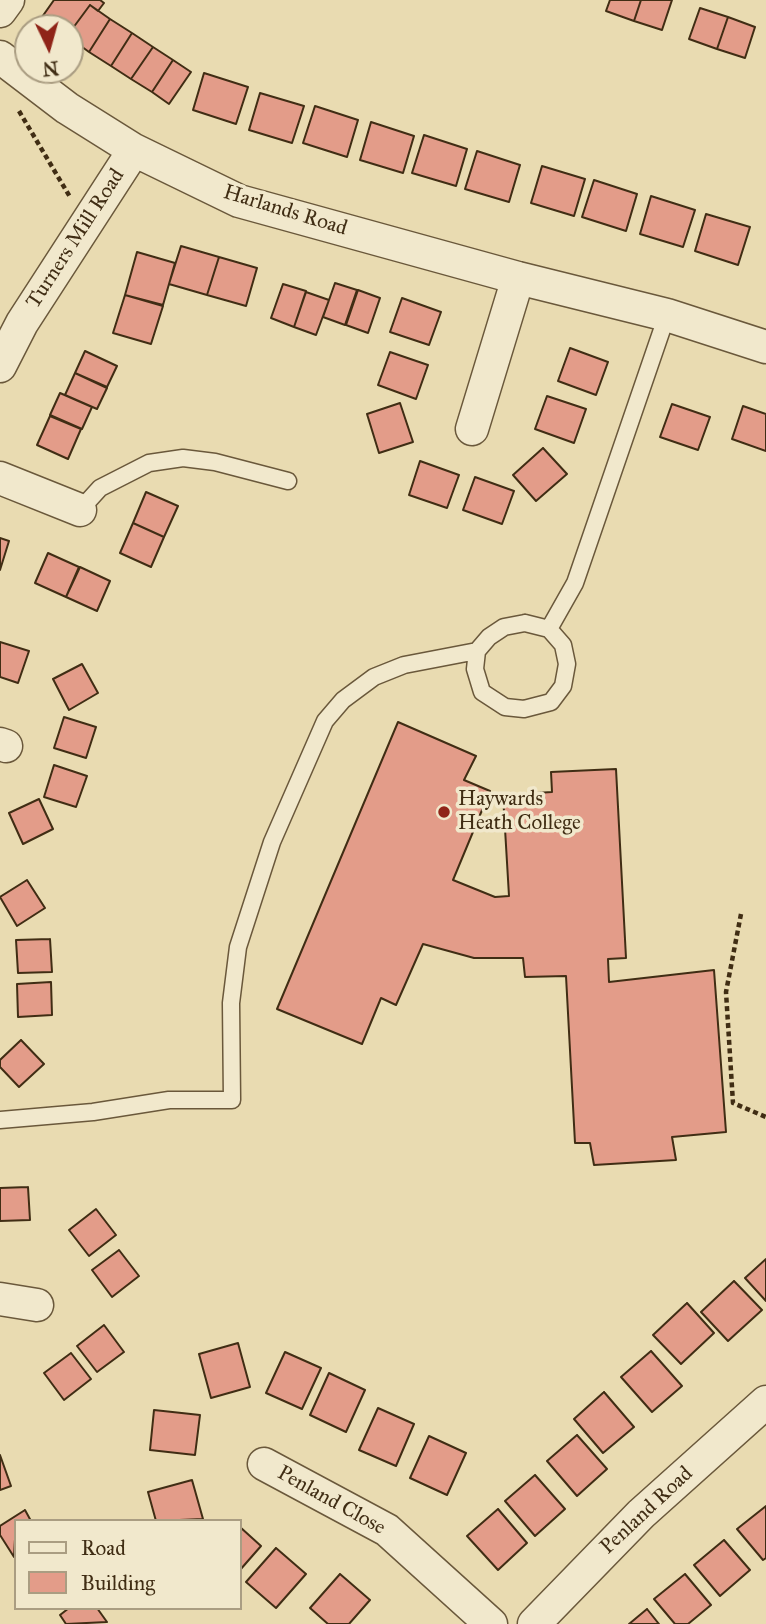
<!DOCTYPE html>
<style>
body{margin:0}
#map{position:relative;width:766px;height:1624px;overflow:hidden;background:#e9dbb1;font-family:"IM FELL Great Primer",serif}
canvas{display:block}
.legend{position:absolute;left:14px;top:1519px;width:228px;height:91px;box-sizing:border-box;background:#f1e8cc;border:2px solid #aa9d82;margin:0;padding:9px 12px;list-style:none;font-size:21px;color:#402d14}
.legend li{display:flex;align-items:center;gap:14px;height:35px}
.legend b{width:35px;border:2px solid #aa9d82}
.north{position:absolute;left:14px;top:14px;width:70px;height:70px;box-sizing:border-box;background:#f1e8cc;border:2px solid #aa9d82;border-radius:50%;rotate:175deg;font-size:19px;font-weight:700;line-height:28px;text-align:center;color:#402d14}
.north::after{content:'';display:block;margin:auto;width:24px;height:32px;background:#8f2418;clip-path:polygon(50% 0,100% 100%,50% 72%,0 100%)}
</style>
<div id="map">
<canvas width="766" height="1624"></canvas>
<ul class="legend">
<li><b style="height:9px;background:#f1e8cc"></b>Road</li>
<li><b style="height:19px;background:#e39c89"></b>Building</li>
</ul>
<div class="north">N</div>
</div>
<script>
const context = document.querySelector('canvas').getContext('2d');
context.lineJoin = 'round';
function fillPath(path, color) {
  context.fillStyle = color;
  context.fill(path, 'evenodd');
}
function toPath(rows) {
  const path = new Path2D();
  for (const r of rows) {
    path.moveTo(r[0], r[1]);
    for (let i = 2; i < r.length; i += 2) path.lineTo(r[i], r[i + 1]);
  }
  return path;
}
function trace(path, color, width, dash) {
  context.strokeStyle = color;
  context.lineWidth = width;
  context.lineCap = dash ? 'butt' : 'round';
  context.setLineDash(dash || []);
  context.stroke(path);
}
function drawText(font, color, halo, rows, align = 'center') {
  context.font = font + ' "IM FELL Great Primer",serif';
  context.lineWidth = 7;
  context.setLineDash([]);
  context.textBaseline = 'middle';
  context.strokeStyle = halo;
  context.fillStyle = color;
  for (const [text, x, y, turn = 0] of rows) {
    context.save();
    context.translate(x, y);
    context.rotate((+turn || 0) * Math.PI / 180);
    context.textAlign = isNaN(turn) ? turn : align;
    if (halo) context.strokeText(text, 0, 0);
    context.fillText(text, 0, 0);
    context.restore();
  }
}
const building = toPath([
 [54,0,100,0,104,3,98,11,90,5,70,32,70,28,56,28,42,17,54,0],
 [610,0,641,0,634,21,606,11,610,0],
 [641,0,672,0,662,30,634,21,641,0],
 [90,5,110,19,89,52,70,38,70,32,90,5],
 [700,8,728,17,717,49,689,39,700,8],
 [728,17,755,27,745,58,717,49,728,17],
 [110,19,132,33,111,66,89,52,110,19],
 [132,33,153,47,131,79,111,66,132,33],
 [153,47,173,60,152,92,131,79,153,47],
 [173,60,191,72,169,104,152,92,173,60],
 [204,73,248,87,236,124,193,110,204,73],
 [260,93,304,106,292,143,249,130,260,93],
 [315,106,358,120,347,157,303,143,315,106],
 [371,122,414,136,403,173,360,160,371,122],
 [424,135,467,149,456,186,412,173,424,135],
 [477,151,520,165,509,202,465,189,477,151],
 [542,166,585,179,574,216,531,203,542,166],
 [594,180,637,194,626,231,582,217,594,180],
 [651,196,695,210,683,247,640,234,651,196],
 [706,214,750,227,738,265,695,251,706,214],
 [181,246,219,257,207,295,169,284,181,246],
 [137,252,175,263,163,305,125,295,137,252],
 [219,257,257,268,246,306,207,295,219,257],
 [335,283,357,290,345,325,323,317,335,283],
 [283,284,306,291,294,327,271,318,283,284],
 [358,290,380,298,368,333,346,325,358,290],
 [306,292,329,300,316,335,294,327,306,292],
 [125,295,163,306,151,344,113,333,125,295],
 [402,298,441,312,429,345,390,332,402,298],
 [570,348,608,362,596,395,558,381,570,348],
 [85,351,117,366,107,387,75,373,85,351],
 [390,352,428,365,416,399,378,385,390,352],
 [75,373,107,388,97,409,65,395,75,373],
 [60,393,92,407,82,429,50,415,60,393],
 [547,396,586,409,574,443,535,429,547,396],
 [400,403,413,442,379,453,367,414,400,403],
 [672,404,710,417,698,450,660,437,672,404],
 [743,406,766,414,766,451,732,439,743,406],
 [50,416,81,429,68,459,37,445,50,416],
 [543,448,567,474,536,501,513,475,543,448],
 [420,461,459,475,447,508,409,495,420,461],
 [475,477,514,491,502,524,463,510,475,477],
 [146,492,178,506,164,537,133,523,146,492],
 [133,523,164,537,151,567,120,553,133,523],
 [0,538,9,541,0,570,0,538],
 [48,553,79,567,66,597,35,583,48,553],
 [80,567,110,581,97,611,66,597,80,567],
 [0,642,29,651,18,683,0,677,0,642],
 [82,664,98,693,69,710,53,679,82,664],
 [64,717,96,727,86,758,54,748,64,717],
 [398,722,476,756,464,780,490,791,453,880,495,897,509,896,503,795,552,792,551,772,616,769,626,958,608,959,609,982,714,970,726,1132,672,1137,676,1160,594,1165,590,1143,575,1143,566,976,525,977,523,958,474,958,423,944,396,1005,381,998,362,1044,277,1009,398,722],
 [54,765,87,776,76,807,44,797,54,765],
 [39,799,53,829,23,844,9,813,39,799],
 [27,880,45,908,17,926,0,897,27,880],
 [50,939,52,972,18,973,16,940,50,939],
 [51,982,52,1015,18,1017,17,984,51,982],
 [21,1040,44,1064,19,1087,0,1067,0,1060,21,1040],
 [28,1187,30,1220,0,1221,0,1188,28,1187],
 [96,1209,116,1235,89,1256,69,1230,96,1209],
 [119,1250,139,1276,112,1297,92,1270,119,1250],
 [766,1259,766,1301,745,1278,766,1259],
 [734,1281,762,1310,728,1341,701,1312,734,1281],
 [687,1303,714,1333,681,1364,653,1335,687,1303],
 [104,1325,124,1352,97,1372,77,1346,104,1325],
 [238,1343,250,1387,211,1398,199,1354,238,1343],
 [651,1351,682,1386,652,1412,621,1377,651,1351],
 [285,1352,321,1368,302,1409,266,1393,285,1352],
 [71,1353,91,1379,64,1400,44,1373,71,1353],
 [329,1373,365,1390,346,1432,310,1415,329,1373],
 [604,1392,634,1427,603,1453,574,1419,604,1392],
 [378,1408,414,1424,396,1466,359,1450,378,1408],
 [154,1410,200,1415,195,1455,150,1450,154,1410],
 [577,1435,607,1469,577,1496,547,1461,577,1435],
 [429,1436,466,1453,447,1495,410,1478,429,1436],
 [0,1455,11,1486,0,1490,0,1455],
 [535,1475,565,1509,535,1536,505,1501,535,1475],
 [192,1480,203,1519,156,1521,148,1492,192,1480],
 [766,1506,766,1558,763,1560,737,1529,766,1506],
 [498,1509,527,1543,498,1570,467,1536,498,1509],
 [25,1510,31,1521,16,1521,14,1557,0,1535,0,1526,25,1510],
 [240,1527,261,1546,240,1570,240,1527],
 [724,1540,750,1570,720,1596,694,1565,724,1540],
 [276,1548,306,1574,276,1608,246,1582,276,1548],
 [340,1574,370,1600,349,1624,328,1624,310,1608,340,1574],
 [685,1574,711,1605,688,1624,675,1624,654,1599,685,1574],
 [69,1608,97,1608,107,1622,66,1624,60,1615,69,1608],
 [647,1609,659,1624,629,1624,647,1609]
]);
fillPath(building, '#e39c89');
trace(building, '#402d14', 2);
const lane = toPath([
 [80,510,100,488,149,463,183,458,215,462,288,481],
 [525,623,549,629,563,645,567,664,563,686,551,702,524,709,505,707,482,692,475,669,477,651,489,637,504,627,525,623],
 [549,629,575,583,667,315],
 [0,1120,93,1112,169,1100,232,1100,231,1003,238,947,272,842,325,721,343,700,374,677,404,665,477,651]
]);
const street = toPath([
 [0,11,8,0],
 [0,57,67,108,134,150,239,201,518,278,667,315,766,347],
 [0,366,22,323,134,150],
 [472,429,518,278],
 [0,478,80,510],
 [0,744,6,746],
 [0,1299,37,1305],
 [264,1464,387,1530,491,1624],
 [534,1624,641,1514,766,1402]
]);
trace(lane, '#6a583b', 19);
trace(street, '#6a583b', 35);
trace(toPath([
 [19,111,70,197],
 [741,914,726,992,733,1103,766,1117]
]), '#402d14', 4.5, [5, 3.5]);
trace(lane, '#f1e8cc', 16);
trace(street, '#f1e8cc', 32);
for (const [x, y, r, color] of [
 [444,812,7,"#8f2418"]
]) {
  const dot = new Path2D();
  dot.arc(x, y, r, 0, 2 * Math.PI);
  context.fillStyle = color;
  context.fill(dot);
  trace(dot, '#f1e8cc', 2.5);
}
drawText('21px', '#402d14', '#f1e8cc', [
 ["Harlands Road",285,211,17],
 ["Turners Mill Road",76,239,-57],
 ["Penland Close",331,1501,29],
 ["Penland Road",647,1511,-43]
]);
drawText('21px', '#402d14', '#f1e8cc', [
 ["Haywards",458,800],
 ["Heath College",458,824]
], 'left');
</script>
